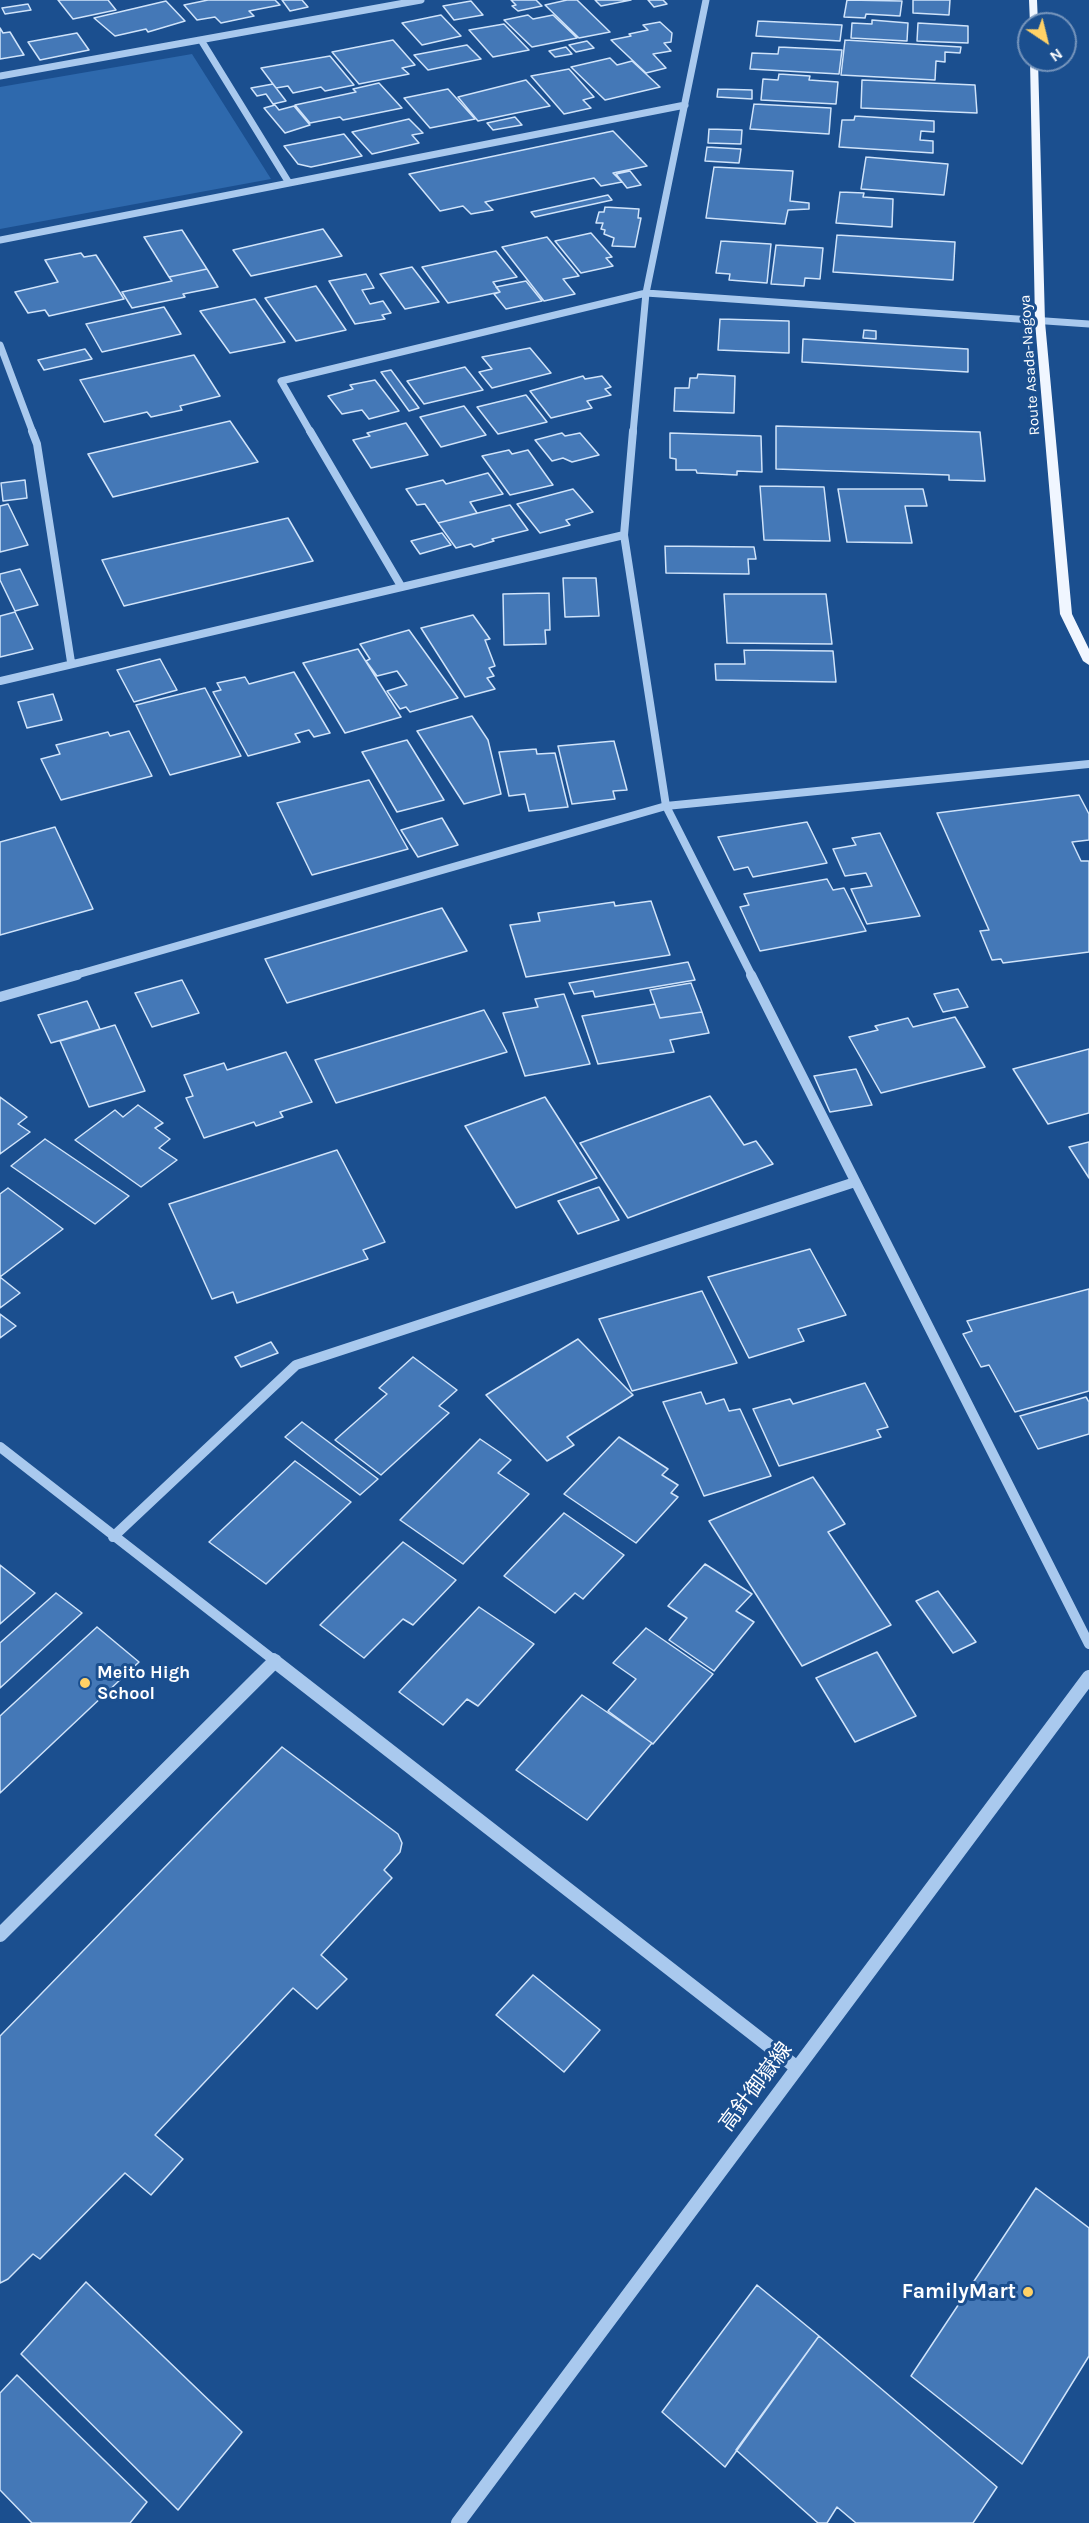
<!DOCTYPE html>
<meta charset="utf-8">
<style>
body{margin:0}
#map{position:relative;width:1089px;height:2523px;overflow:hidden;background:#1b4f8f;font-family:Karla,sans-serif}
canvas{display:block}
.north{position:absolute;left:1017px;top:12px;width:60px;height:60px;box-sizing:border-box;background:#1b4f8f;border:2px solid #7695bc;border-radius:50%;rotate:145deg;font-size:16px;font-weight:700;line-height:24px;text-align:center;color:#fff}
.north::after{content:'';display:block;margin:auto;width:21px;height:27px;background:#ffd166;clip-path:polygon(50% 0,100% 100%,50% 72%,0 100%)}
</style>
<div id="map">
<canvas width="1089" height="2523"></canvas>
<div class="north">N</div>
</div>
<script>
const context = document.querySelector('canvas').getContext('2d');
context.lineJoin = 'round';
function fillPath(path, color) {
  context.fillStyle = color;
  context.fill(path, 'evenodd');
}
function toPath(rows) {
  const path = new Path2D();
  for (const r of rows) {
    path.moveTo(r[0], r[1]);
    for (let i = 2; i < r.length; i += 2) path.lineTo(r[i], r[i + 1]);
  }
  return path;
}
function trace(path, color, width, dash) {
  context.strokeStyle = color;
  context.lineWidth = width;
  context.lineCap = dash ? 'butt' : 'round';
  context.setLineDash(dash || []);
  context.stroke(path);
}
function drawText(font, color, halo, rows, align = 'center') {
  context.font = font + ' Karla,"Noto Sans JP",sans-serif';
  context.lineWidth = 6;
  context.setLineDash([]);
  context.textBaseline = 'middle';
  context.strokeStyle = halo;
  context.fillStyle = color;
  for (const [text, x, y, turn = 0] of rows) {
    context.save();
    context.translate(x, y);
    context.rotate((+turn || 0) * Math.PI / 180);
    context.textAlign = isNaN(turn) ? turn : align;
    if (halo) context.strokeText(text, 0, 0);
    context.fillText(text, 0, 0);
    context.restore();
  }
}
fillPath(toPath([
 [192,54,271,179,0,229,0,87]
]), '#2e69ad');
const building = toPath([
 [58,0,108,0,116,10,73,19,58,0],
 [208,0,275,0,280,5,249,11,254,16,221,23,215,17,197,20,184,5,208,0],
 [282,0,302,0,308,7,290,11,282,0],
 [511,0,536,0,542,6,518,11,512,6,516,5,511,0],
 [567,0,577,0,610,32,579,38,545,5,567,0],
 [595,0,631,0,601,6,595,0],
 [648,0,663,0,667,4,654,7,648,0],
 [847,0,902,1,900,16,866,14,865,18,844,17,847,0],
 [913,0,950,0,949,15,913,13,913,0],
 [166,1,185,21,148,32,146,29,115,36,94,18,166,1],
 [471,1,483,15,454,20,443,6,471,1],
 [28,4,31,10,5,14,2,8,28,4],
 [441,15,461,36,422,45,402,23,441,15],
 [528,15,533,19,553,15,577,38,532,47,504,20,528,15],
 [872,20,908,23,907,41,851,38,852,23,872,24,872,20],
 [758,21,842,25,840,41,756,36,758,21],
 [660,22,672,33,671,42,664,43,671,51,653,54,666,68,646,73,611,40,631,36,629,34,648,30,643,25,660,22],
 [918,23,968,26,968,43,917,41,918,23],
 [504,24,529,50,493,57,469,30,504,24],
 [0,28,3,33,10,32,24,55,0,59,0,28],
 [77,33,89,50,40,60,28,42,77,33],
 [393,40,415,65,402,68,409,74,359,84,332,52,393,40],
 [845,40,961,47,960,53,945,52,945,62,936,61,935,80,841,75,845,40],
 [587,41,594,48,576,52,569,45,587,41],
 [467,45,481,59,428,70,414,55,467,45],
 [566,47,572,54,555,57,549,51,566,47],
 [779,47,842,50,839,74,750,69,752,53,778,54,779,47],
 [330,56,354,85,325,91,321,87,293,93,288,86,276,88,261,68,330,56],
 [610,58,617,65,632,61,660,87,605,100,571,67,610,58],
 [569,69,594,97,583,100,591,108,564,114,531,76,569,69],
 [779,74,810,76,809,80,838,82,836,104,761,100,763,79,778,80,779,74],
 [526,80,550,106,478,121,458,97,526,80],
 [862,80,975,85,977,113,861,108,862,80],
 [379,83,402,108,343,120,340,117,310,123,295,105,356,92,353,89,379,83],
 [273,84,286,101,273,104,266,94,257,96,251,88,273,84],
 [448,89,475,119,430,128,404,98,448,89],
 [718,89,752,90,752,99,717,97,718,89],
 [754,104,831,108,829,134,750,129,754,104],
 [275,105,279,110,294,106,310,125,285,133,264,108,275,105],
 [855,116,934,121,934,132,921,131,920,140,933,141,933,153,839,147,842,120,854,120,855,116],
 [515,117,522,125,493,130,487,123,515,117],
 [409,119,423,133,412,135,419,143,372,154,352,132,409,119],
 [709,129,742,130,741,144,708,143,709,129],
 [613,131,647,166,613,173,622,182,601,186,594,178,485,202,493,210,471,214,463,206,440,211,409,174,613,131],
 [344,134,362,156,311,167,298,164,284,146,344,134],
 [707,147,741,149,739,163,705,161,707,147],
 [866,157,948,164,944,195,861,189,866,157],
 [714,167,793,171,790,201,809,203,809,209,788,210,785,224,706,218,714,167],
 [630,171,641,185,627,188,616,174,630,171],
 [840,192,864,193,863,197,893,199,892,227,836,223,840,192],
 [608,195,612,200,535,217,531,212,608,195],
 [605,207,639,209,638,218,641,218,635,247,612,246,614,238,604,234,605,230,601,229,603,223,596,223,599,212,604,212,605,207],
 [323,229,342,256,251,276,233,250,323,229],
 [182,230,207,269,169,277,144,237,182,230],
 [591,233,612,257,606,258,613,266,581,273,555,241,591,233],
 [837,235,955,242,953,280,833,272,837,235],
 [547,237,579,276,563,279,575,294,544,301,502,247,547,237],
 [721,241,771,244,767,283,729,280,730,274,716,273,721,241],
 [776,245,823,248,820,279,805,278,804,286,771,284,776,245],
 [496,251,517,277,493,282,500,292,448,303,422,267,496,251],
 [81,253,84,257,96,255,124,299,49,316,45,310,28,313,15,292,58,282,45,260,81,253],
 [412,267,439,302,405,309,380,274,412,267],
 [207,269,218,287,183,294,185,297,132,308,122,292,172,281,169,277,207,269],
 [366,274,374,288,362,290,370,304,383,301,391,313,382,315,385,319,355,324,329,281,366,274],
 [526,281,542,301,506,309,494,294,500,292,496,287,526,281],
 [316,286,346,330,296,341,265,298,316,286],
 [255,299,285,342,230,353,200,311,255,299],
 [164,307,181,334,102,352,86,324,164,307],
 [720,319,789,321,789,353,718,350,720,319],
 [864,330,876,331,876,339,863,338,864,330],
 [803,339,968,349,968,372,802,362,803,339],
 [530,348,551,373,492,388,479,372,492,369,482,357,530,348],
 [85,349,92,359,44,370,38,360,85,349],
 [194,355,220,396,180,406,182,410,151,417,147,412,104,422,80,380,194,355],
 [465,367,483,390,424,404,407,381,465,367],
 [391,370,419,408,409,411,381,372,391,370],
 [698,374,735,376,734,413,674,411,675,388,689,388,690,378,697,378,698,374],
 [583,376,585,379,602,376,611,387,605,389,611,395,587,401,592,408,551,418,530,391,583,376],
 [375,380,399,411,369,419,362,410,342,414,328,396,353,389,350,385,375,380],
 [526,395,547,422,498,434,477,407,526,395],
 [464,406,486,435,441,447,420,417,464,406],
 [230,421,258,462,113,497,88,454,230,421],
 [406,423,428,455,371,468,353,440,370,436,367,433,406,423],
 [776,426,980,432,985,481,949,480,949,475,776,469,776,426],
 [562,433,565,436,580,433,599,455,572,462,563,458,552,461,535,440,562,433],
 [670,433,761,436,762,472,737,471,737,475,697,473,696,470,676,470,676,459,670,458,670,433],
 [509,450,512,454,528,450,553,485,510,495,482,456,509,450],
 [488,473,503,494,470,502,477,513,438,523,425,504,417,505,406,489,443,480,446,484,488,473],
 [25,480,27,498,3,501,1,483,25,480],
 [760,486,824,487,830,541,764,540,760,486],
 [573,489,593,512,566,520,570,525,540,533,517,504,573,489],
 [838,489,923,489,927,506,905,506,912,543,847,542,838,489],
 [8,504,28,545,0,552,0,506,8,504],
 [510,505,528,530,492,539,494,541,474,547,471,544,456,548,438,523,510,505],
 [288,518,313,561,124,606,102,560,288,518],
 [442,533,451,545,420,554,411,541,442,533],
 [665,546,754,547,756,559,748,559,749,574,666,573,665,546],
 [20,569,38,605,15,611,0,580,0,574,20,569],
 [563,578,596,578,599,616,565,617,563,578],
 [549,593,550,630,545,630,546,644,504,645,503,594,549,593],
 [724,594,826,594,832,644,727,643,724,594],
 [15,612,33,649,0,657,0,616,15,612],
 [473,615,490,639,485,640,495,666,489,668,494,676,487,678,495,689,465,697,421,628,473,615],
 [409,630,458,698,410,712,406,707,400,709,387,691,407,685,397,671,377,676,366,661,370,659,360,644,409,630],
 [358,649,401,717,345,733,303,663,358,649],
 [744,650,833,651,836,682,716,680,715,664,745,664,744,650],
 [160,659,177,690,134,702,117,670,160,659],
 [294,672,330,733,314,737,309,730,295,734,300,742,248,756,213,692,221,690,217,683,245,677,249,684,294,672],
 [205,688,241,756,170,775,136,705,205,688],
 [53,694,62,720,27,728,18,702,53,694],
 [472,716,488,740,501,794,464,804,417,731,472,716],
 [129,731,152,776,61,800,41,759,60,754,56,745,108,732,110,736,129,731],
 [407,740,444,800,397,812,362,752,407,740],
 [614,741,627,790,613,791,615,799,572,804,558,746,614,741],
 [536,749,537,754,555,753,568,807,529,811,525,794,509,796,499,752,536,749],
 [369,780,408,849,312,875,277,803,369,780],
 [1079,795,1089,814,1089,840,1072,842,1081,861,1089,861,1089,952,1003,963,1001,959,992,960,980,931,989,930,937,813,1079,795],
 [442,818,458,845,418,857,401,830,442,818],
 [807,822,827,863,753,877,748,867,734,870,718,837,807,822],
 [55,827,93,909,0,935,0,842,55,827],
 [880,833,920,916,867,924,851,889,872,886,866,873,845,876,833,849,856,845,852,838,880,833],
 [827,879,833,890,844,888,866,931,760,951,740,907,749,905,744,894,827,879],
 [651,901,670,955,526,977,510,925,540,921,538,913,614,902,615,906,651,901],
 [442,908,467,951,287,1003,265,959,442,908],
 [688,962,695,980,595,997,593,991,574,994,569,983,688,962],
 [182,980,199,1013,152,1027,135,993,182,980],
 [691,983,702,1012,660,1018,650,990,691,983],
 [958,989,968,1007,943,1012,934,994,958,989],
 [564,994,590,1064,525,1076,503,1013,538,1007,535,999,564,994],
 [87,1001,100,1029,51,1043,38,1015,87,1001],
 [655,1004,660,1018,702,1012,709,1033,670,1040,674,1052,598,1064,582,1016,655,1004],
 [484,1010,507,1052,336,1103,315,1060,484,1010],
 [955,1017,985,1067,881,1093,849,1037,878,1030,875,1026,908,1018,913,1027,955,1017],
 [115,1025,145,1091,89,1107,60,1041,115,1025],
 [1089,1049,1089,1113,1048,1124,1013,1069,1089,1049],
 [286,1052,312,1102,280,1112,283,1117,256,1126,254,1122,204,1138,186,1098,193,1096,184,1075,224,1063,227,1070,286,1052],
 [856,1069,872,1105,830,1112,814,1076,856,1069],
 [710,1096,744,1145,756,1141,773,1164,628,1218,580,1143,710,1096],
 [0,1097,27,1117,18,1124,30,1132,0,1154,0,1097],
 [545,1097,597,1178,516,1208,465,1126,545,1097],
 [138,1105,163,1123,155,1128,170,1139,159,1148,177,1160,141,1187,75,1140,115,1110,123,1117,138,1105],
 [45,1139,129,1196,95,1224,11,1166,45,1139],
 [1089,1142,1089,1178,1069,1147,1089,1142],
 [337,1150,385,1242,363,1250,368,1259,237,1303,233,1292,212,1299,169,1204,337,1150],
 [599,1187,619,1220,578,1234,558,1201,599,1187],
 [8,1188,63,1229,0,1277,20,1293,0,1308,0,1194,8,1188],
 [810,1249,846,1315,798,1329,804,1341,749,1358,708,1277,810,1249],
 [1089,1289,1089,1391,1015,1412,989,1365,981,1367,963,1334,972,1331,967,1321,1089,1289],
 [702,1291,737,1363,632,1391,599,1319,702,1291],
 [0,1314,16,1326,0,1338,0,1314],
 [578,1339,633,1395,567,1437,574,1445,547,1461,486,1395,578,1339],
 [271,1342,278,1353,241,1367,235,1357,271,1342],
 [413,1357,457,1390,439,1406,449,1413,381,1475,335,1440,387,1394,379,1388,413,1357],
 [865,1383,888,1427,877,1430,881,1437,779,1466,753,1409,790,1399,793,1404,865,1383],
 [701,1392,706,1404,724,1399,729,1411,740,1409,771,1476,704,1496,663,1402,701,1392],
 [1086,1397,1089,1402,1089,1434,1038,1449,1020,1416,1086,1397],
 [302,1422,378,1479,360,1495,285,1437,302,1422],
 [619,1437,668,1469,662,1475,678,1485,671,1493,678,1497,636,1543,564,1494,619,1437],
 [480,1439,511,1460,498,1473,529,1494,463,1564,400,1520,480,1439],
 [295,1461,351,1502,266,1584,209,1542,295,1461],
 [813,1477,845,1524,828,1532,891,1625,802,1666,709,1521,813,1477],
 [564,1513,624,1555,583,1599,575,1593,555,1613,504,1576,564,1513],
 [403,1542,456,1580,413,1625,403,1619,364,1658,320,1625,403,1542],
 [705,1564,752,1594,736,1611,754,1622,714,1671,669,1640,687,1618,668,1606,705,1564],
 [0,1565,35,1593,0,1624,0,1565],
 [938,1591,976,1642,953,1653,916,1601,938,1591],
 [56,1593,82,1613,0,1688,0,1643,56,1593],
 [479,1607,534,1644,478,1706,467,1699,443,1725,399,1692,479,1607],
 [97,1627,139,1662,0,1793,0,1716,97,1627],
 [646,1628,713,1674,653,1744,608,1711,636,1679,613,1663,646,1628],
 [877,1652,916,1716,855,1742,816,1678,877,1652],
 [582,1695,652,1743,587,1820,516,1770,582,1695],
 [282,1747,398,1834,402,1843,400,1852,384,1870,392,1878,321,1955,347,1979,317,2009,293,1988,155,2135,183,2159,151,2195,125,2173,40,2259,33,2254,8,2279,0,2283,0,2036,282,1747],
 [533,1975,600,2030,564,2072,496,2015,533,1975],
 [1036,2188,1089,2228,1089,2356,1022,2464,911,2376,1036,2188],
 [86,2282,242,2432,178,2510,21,2354,86,2282],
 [757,2285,819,2336,725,2467,662,2412,757,2285],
 [819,2336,997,2487,973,2523,856,2523,837,2507,827,2523,818,2523,736,2450,819,2336],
 [17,2375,147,2502,130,2523,32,2523,0,2490,0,2393,17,2375]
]);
fillPath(building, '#4478b7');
trace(building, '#cfe3fa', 1.5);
trace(toPath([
 [201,40,289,183],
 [0,76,421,0],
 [0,240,685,105],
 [0,345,33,433],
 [311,433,281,381,646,293,1089,324],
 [633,433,646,293,706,0]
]), '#a9c9ee', 7);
trace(toPath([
 [32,431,37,444,71,662],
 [310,431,401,586],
 [633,431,624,535,666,806,752,976],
 [0,681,624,535],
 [72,976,666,806,1089,764]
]), '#a9c9ee', 8);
trace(toPath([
 [751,975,1089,1644],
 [0,997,77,975],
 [0,1447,275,1661],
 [113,1537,296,1365,855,1182]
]), '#a9c9ee', 10);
trace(toPath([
 [273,1660,796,2067],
 [0,1935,275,1661],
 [458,2523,1089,1677]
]), '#a9c9ee', 14);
fillPath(toPath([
 [1029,0,1037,0,1038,24,1030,24,1029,0],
 [1030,60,1038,60,1045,322,1072,614,1089,649,1089,665,1083,661,1060,614,1035,322,1030,60]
]), '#f0f6ff');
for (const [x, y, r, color] of [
 [85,1683,6,"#ffd166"],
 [1028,2292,6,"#ffd166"]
]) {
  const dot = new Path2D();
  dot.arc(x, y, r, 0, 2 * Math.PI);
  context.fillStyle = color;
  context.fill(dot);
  trace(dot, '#1b4f8f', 2);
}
drawText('15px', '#fff', '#1b4f8f', [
 ["Route Asada-Nagoya",1030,365,-94]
]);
drawText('bold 18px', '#fff', '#1b4f8f', [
 ["Meito High",97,1673],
 ["School",97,1694]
], 'left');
drawText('21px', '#fff', '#1b4f8f', [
 ["高針御嶽線",756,2087,-53]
]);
drawText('bold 21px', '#fff', '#1b4f8f', [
 ["FamilyMart",1016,2292]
], 'right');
</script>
